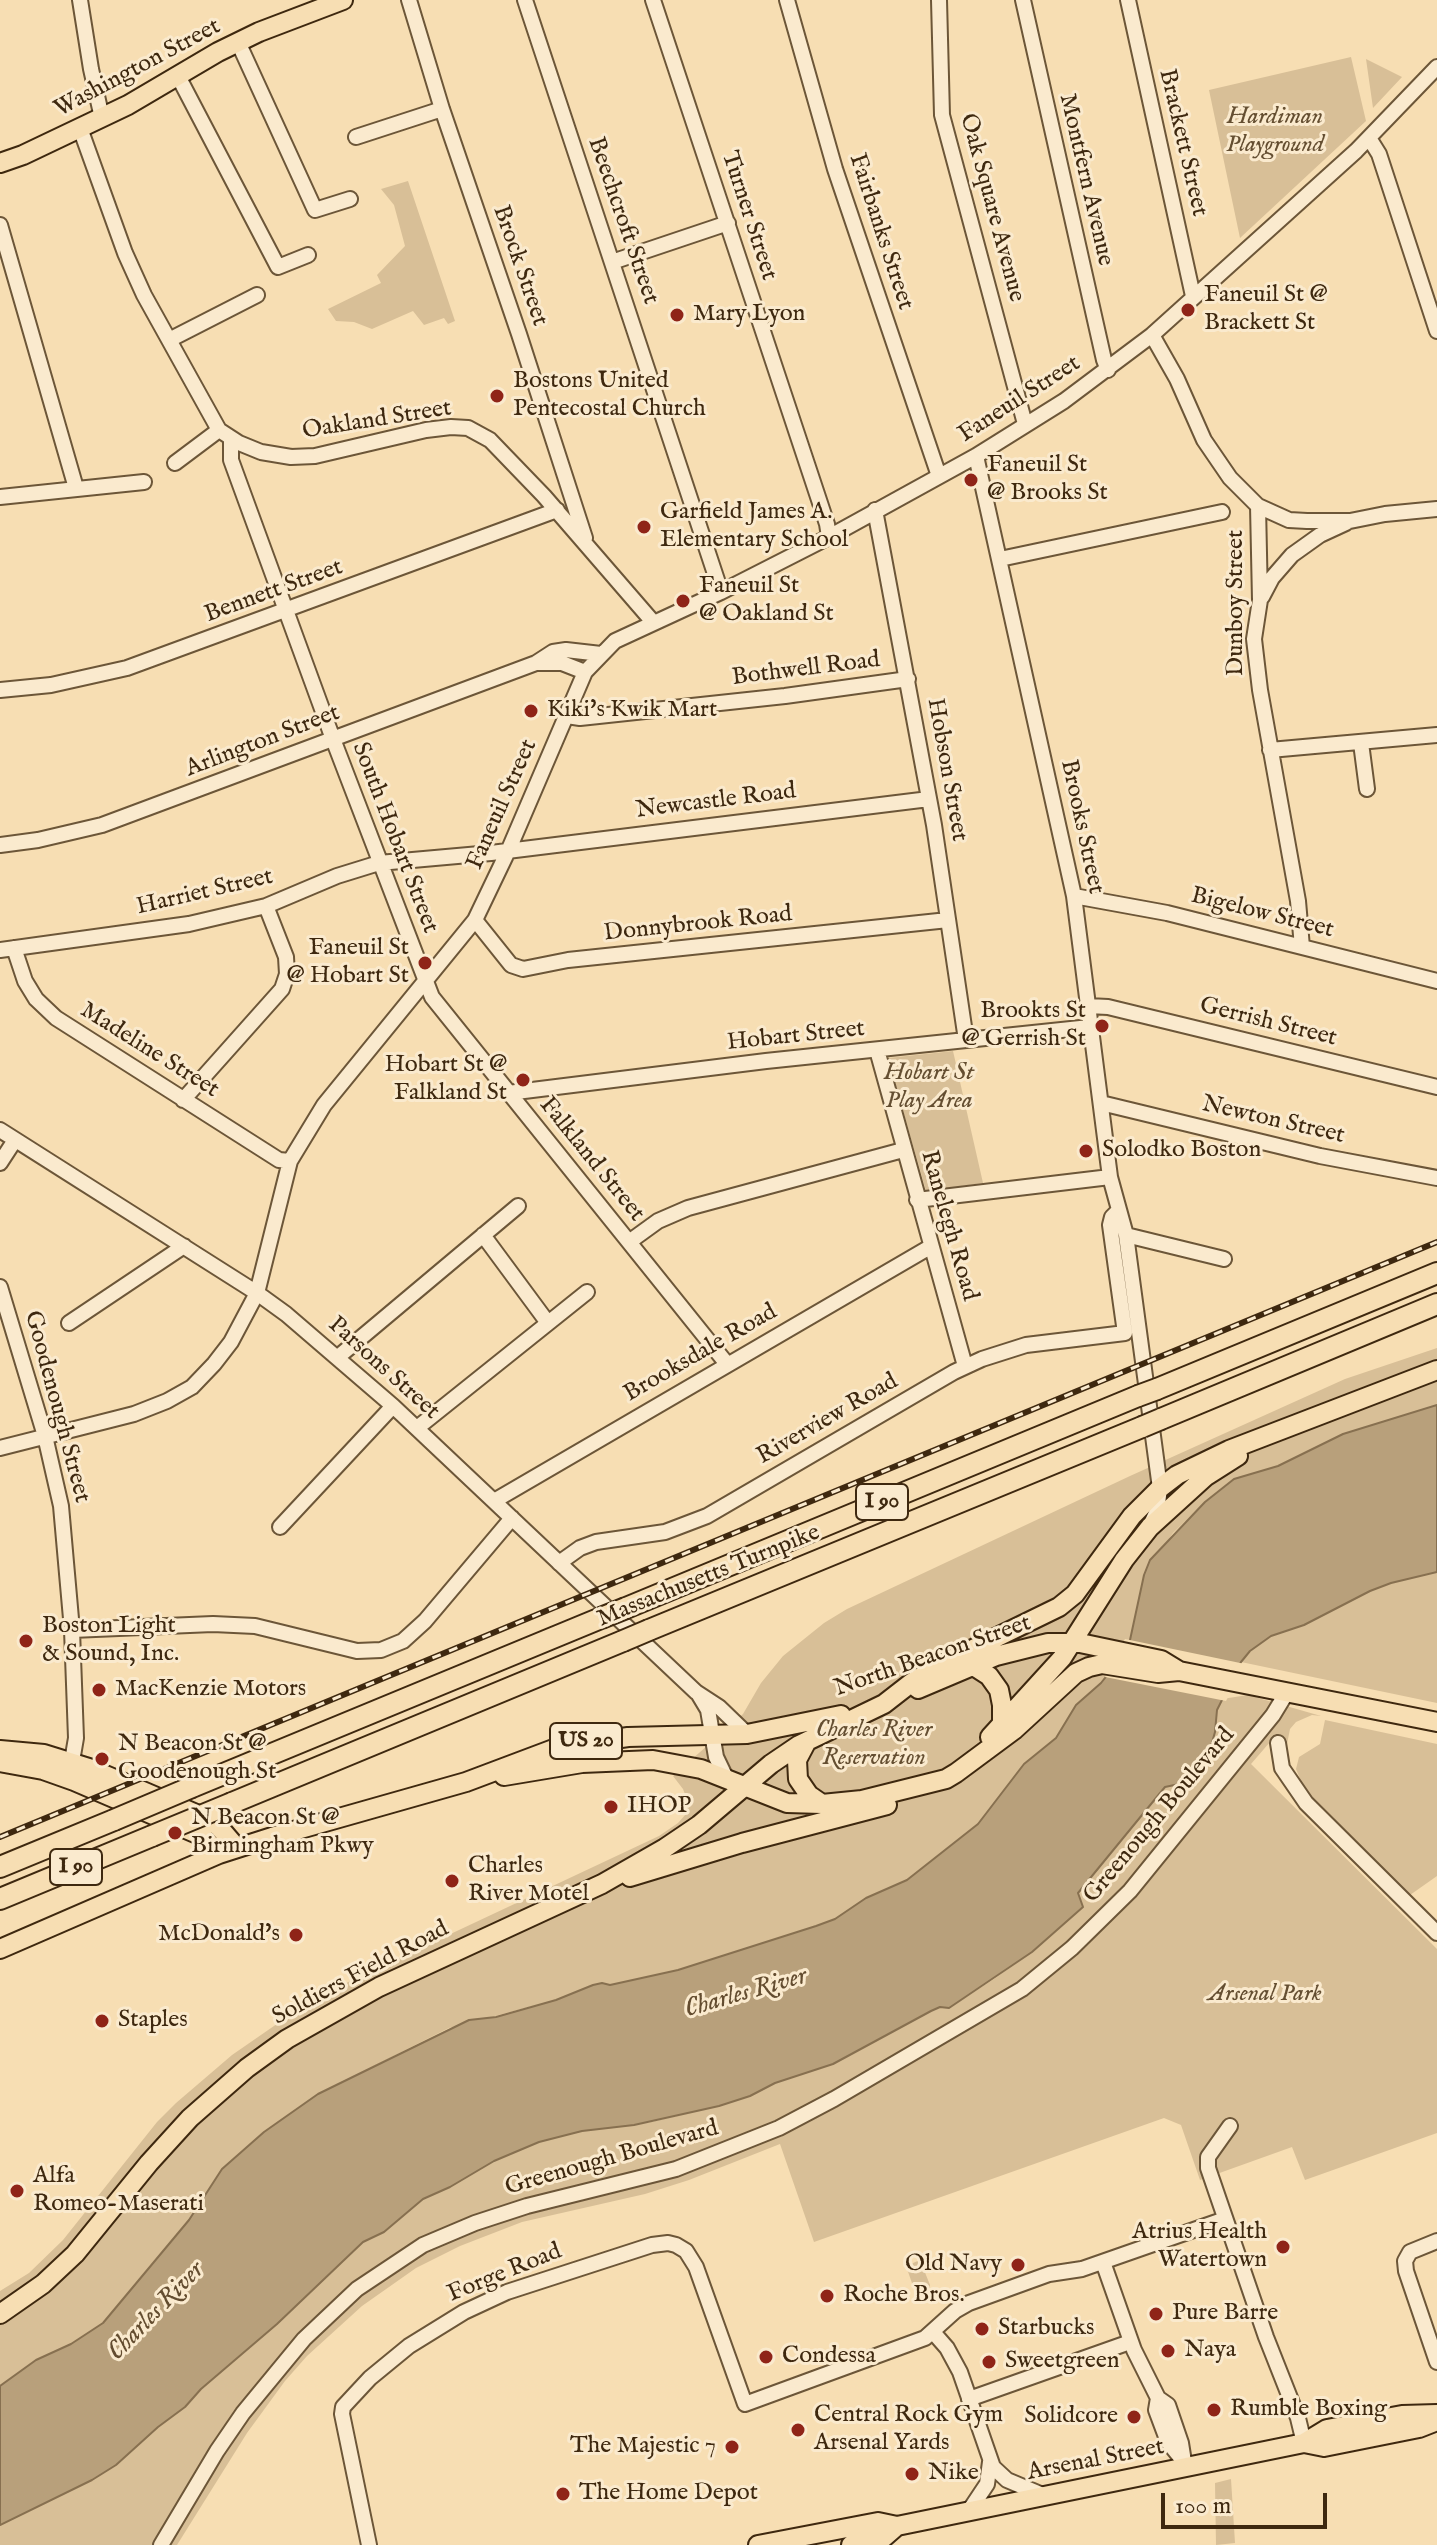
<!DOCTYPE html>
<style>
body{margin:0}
#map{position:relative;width:1437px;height:2545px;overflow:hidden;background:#f7deb3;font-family:"IM FELL English",serif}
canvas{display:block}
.scale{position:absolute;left:1161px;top:2493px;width:166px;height:36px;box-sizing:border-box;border:4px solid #3e280f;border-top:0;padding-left:10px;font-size:24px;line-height:28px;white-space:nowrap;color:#3e280f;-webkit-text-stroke:6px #faeace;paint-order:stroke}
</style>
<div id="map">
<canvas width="1437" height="2545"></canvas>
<div class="scale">100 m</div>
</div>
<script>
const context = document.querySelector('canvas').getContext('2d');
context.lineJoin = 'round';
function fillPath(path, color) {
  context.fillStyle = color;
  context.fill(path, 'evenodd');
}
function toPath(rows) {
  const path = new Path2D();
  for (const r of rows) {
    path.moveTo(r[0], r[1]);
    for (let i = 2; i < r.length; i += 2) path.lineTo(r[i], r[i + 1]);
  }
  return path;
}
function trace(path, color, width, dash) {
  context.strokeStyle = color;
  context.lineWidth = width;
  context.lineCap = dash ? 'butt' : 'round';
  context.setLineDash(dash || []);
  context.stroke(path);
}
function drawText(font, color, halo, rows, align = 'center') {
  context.font = font + ' "IM FELL English",serif';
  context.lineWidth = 6;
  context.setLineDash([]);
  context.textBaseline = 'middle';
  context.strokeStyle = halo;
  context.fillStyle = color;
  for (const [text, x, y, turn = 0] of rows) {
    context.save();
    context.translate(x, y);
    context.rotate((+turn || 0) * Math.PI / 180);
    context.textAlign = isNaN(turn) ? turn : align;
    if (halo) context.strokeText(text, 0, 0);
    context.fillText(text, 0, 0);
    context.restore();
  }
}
fillPath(toPath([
 [1351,57,1366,121,1240,238,1209,90],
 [1366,59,1402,77,1373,108],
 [408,181,455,321,448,324,444,318,424,325,413,311,372,329,354,322,336,321,328,309,381,283,377,275,405,246,394,205,381,189],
 [953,1051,983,1183,926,1191,888,1058],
 [1437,1348,1437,1405,1343,1434,1278,1466,1234,1479,1205,1502,1173,1533,1144,1575,1130,1640,1120,1659,1101,1683,1076,1705,1056,1738,1024,1764,978,1824,927,1866,907,1880,866,1898,835,1919,816,1926,678,1970,610,1985,602,1983,593,1985,556,2000,449,2028,318,2094,250,2146,199,2203,189,2220,103,2323,71,2344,36,2360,0,2386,0,2291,29,2273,63,2240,157,2122,176,2103,232,2055,300,2008,342,1985,659,1836,678,1823,686,1814,688,1802,683,1789,673,1776,743,1714,761,1683,783,1656,824,1623,847,1609,1130,1476,1345,1379],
 [1437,1572,1437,1703,1241,1662,1259,1643,1271,1636,1304,1625,1370,1591,1391,1583],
 [1248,1695,1321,1716,1312,1715,1296,1722,1290,1729,1287,1744,1270,1742,1251,1764,1437,1949,1437,2133,1305,2180,1292,2147,1200,2180,1181,2125,1164,2118,814,2242,780,2144,689,2180,645,2194,522,2222,460,2246,416,2268,362,2306,307,2356,285,2381,247,2433,177,2545,0,2545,0,2525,92,2480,116,2465,158,2427,185,2407,201,2389,277,2324,363,2242,394,2224,413,2205,423,2199,450,2187,494,2161,539,2142,582,2131,651,2122,719,2106,750,2096,775,2083,833,2064,931,2011,940,2007,949,2008,994,1979,1032,1952,1083,1907,1078,1893,1165,1787,1187,1778,1192,1770,1215,1732,1217,1710,1222,1699],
 [1325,1720,1437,1744,1437,1876,1410,1895,1315,1803,1301,1781,1296,1769,1299,1757,1320,1744],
 [920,2260,930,2285,929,2298,919,2303,906,2266],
 [1231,2479,1235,2543,1216,2545,1215,2483]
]), '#d8bf97');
const water = toPath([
 [1437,1405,1437,1572,1391,1583,1370,1591,1304,1625,1271,1636,1250,1651,1241,1662,1217,1710,1215,1732,1210,1750,1179,1784,1165,1787,1078,1893,1083,1907,1032,1952,949,2008,940,2007,931,2011,833,2064,775,2083,750,2096,719,2106,634,2125,582,2131,539,2142,494,2161,450,2187,423,2199,384,2232,363,2242,277,2324,201,2389,185,2407,158,2427,116,2465,92,2480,0,2525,0,2386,36,2360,71,2344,103,2323,189,2220,222,2169,264,2132,318,2094,469,2020,496,2017,556,2000,593,1985,602,1983,610,1985,678,1970,816,1926,835,1919,866,1898,907,1880,978,1824,1024,1764,1056,1738,1076,1705,1101,1683,1120,1659,1130,1640,1144,1575,1150,1560,1205,1502,1234,1479,1278,1466,1343,1434,1437,1405]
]);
fillPath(water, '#b8a07b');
trace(water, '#877050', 2);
fillPath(toPath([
 [1125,1639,1245,1664,1226,1701,1105,1677,1107,1669]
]), '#f7deb3');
const minor = toPath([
 [80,0,91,69,102,118],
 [409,0,442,109,519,334,585,538],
 [525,0,721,592],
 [653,0,827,524,829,537],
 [787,0,835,169,939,476],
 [939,0,942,115,1025,424],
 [1023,0,1104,360,1108,370],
 [1128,0,1193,296],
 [238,42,315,210,350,199],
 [178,76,278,267,308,255],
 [80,128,125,253,144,295,219,430,239,443,261,452,291,457,315,456,426,430,451,427,468,428,490,440,544,496,653,622],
 [356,137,442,109],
 [1369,138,1379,154,1437,331],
 [0,225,76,488],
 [612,262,728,223],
 [1152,335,1177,379,1204,440,1230,478,1258,506,1260,600,1254,639,1260,690,1298,901,1302,947],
 [169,340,257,295],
 [231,438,231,460,333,739,432,997,727,1364],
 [976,456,1074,896,1110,1177,1126,1235,1160,1488,1157,1511,1150,1526],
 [175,463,219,430],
 [0,497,144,482],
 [1258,506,1289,520,1307,521,1350,521,1385,514,1437,509],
 [875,510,934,825,966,1040],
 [1000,559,1222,512],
 [1262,597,1272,578,1292,555,1320,535,1346,523],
 [536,663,562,663,585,672],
 [0,690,51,685,127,668,557,510],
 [567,716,580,718,785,696,908,679],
 [1361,743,1367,789],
 [1270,750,1437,735],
 [0,845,38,840,102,825,536,663,553,652,566,650,601,654],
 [1074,896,1167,913,1437,981],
 [475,920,511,965,523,969,568,960,948,920],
 [14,948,25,981,36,999,56,1018,279,1160,290,1161],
 [0,950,189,924,266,906,337,876,379,863,491,853,929,799],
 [1088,1006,1108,1007,1437,1087],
 [877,1050,965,1366],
 [508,1093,766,1061,1090,1027],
 [183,1100,282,989,287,974,286,957,266,906],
 [1101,1103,1320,1156,1437,1178],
 [0,1130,257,1293,286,1314,393,1406,696,1692,719,1707,747,1734],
 [0,1163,15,1140],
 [917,1200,1110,1177],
 [483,1235,548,1323],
 [1126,1235,1224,1259],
 [629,1242,658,1221,688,1208,903,1150],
 [0,1287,45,1436,61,1506,72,1630,76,1738,70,1773],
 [69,1323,184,1246],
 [338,1357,518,1206],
 [417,1428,587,1292],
 [0,1448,134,1414,167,1401,192,1387,214,1364,231,1342,257,1293,290,1161,324,1105,475,920,509,849,585,672,615,641,721,592,829,537,976,456,1064,401,1152,335,1356,151,1437,67],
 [494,1501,930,1247],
 [280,1527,393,1406],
 [559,1563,580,1548,596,1542,665,1532,707,1516,954,1372,982,1359,1026,1345,1125,1333,1110,1225,1112,1217,1119,1210],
 [72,1630,213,1624,255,1626,357,1651,381,1650,403,1641,425,1621,512,1518],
 [699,1695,708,1710,716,1757,727,1780],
 [1278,1743,1282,1768,1306,1803,1437,1933],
 [1230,2126,1208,2157,1208,2168,1266,2337,1298,2418,1304,2443],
 [1437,2241,1410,2252,1405,2261,1406,2271,1437,2362],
 [1103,2262,1134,2350,1158,2398,1168,2405,1181,2443,1185,2468],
 [933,2332,947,2348,960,2372,993,2467,1007,2480,1045,2496],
 [1158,2398,1156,2410,1168,2442,1181,2458],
 [969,2399,1130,2342],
 [969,2511,987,2484,990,2462],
 [161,2545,217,2451,243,2413,304,2339,357,2289,423,2245,475,2223,527,2206,676,2169,779,2128,834,2099,1022,1989,1072,1948,1130,1891,1273,1715,1287,1692],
 [369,2545,342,2414,343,2407,370,2378,409,2346,464,2312,507,2292,652,2245,668,2243,676,2245,686,2251,696,2267,745,2404,925,2338,955,2311,969,2303,1049,2274,1082,2269,1225,2219]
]);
const major = toPath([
 [0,163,23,155,128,105,218,52,259,32,343,0],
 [972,1665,989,1676,999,1690,1002,1705,1002,1725],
 [918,1689,996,1656,1048,1643,1080,1643,1161,1660,1179,1671],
 [990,1737,1062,1658,1124,1560,1150,1527,1205,1477,1238,1456],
 [807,1741,797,1760,798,1779,809,1795,822,1804],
 [0,1750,44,1754,89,1768,208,1819,219,1827,237,1848],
 [0,1762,43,1770,74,1781,202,1836,219,1854],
 [504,1776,582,1763,653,1760,701,1769,787,1803,822,1804,862,1800,946,1779,956,1773,1014,1730,1076,1673,1089,1667,1102,1664,1158,1673,1179,1671,1437,1722],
 [630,1877,742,1843,887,1805],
 [0,1949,219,1854,272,1837,466,1782,559,1747,628,1737,747,1734,841,1715],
 [0,2314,43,2284,75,2254,149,2163,190,2118,247,2068,287,2039,379,1987,602,1884,665,1848,699,1825,771,1764,799,1745,884,1704,911,1683,938,1666,1059,1607,1075,1594,1132,1516,1160,1488,1177,1475,1229,1450,1437,1370],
 [1304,2443,1324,2447,1419,2428,1437,2421],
 [758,2545,878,2522,897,2526,1304,2443,1327,2429,1402,2415,1437,2414],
 [851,2545,882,2539,897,2526]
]);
const highway = toPath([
 [1157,1389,1437,1273],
 [1161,1419,1437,1304],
 [626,1608,1138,1396],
 [649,1630,1142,1427],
 [192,1787,601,1618],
 [232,1803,623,1641],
 [0,1867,114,1820],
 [0,1899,152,1836]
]);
trace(minor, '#6c5638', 18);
trace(major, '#3e280f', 22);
trace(highway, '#3e280f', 24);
trace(minor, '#faeace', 14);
trace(major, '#f7deb3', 18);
trace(highway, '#f7deb3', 20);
const rail = toPath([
 [0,1837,1437,1242]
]);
trace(rail, '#3e280f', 6);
trace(rail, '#faeace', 3, [9]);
const highwayBridge = toPath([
 [1138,1396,1157,1389],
 [1142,1427,1161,1419],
 [601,1618,626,1608],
 [623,1641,649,1630],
 [114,1820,192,1787],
 [152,1836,232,1803]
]);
trace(highwayBridge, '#3e280f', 24, []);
trace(highwayBridge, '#f7deb3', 20);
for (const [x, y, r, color] of [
 [1188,310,8,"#8f2418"],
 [677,315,8,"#8f2418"],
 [497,396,8,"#8f2418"],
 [971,480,8,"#8f2418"],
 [644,527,8,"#8f2418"],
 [683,601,8,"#8f2418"],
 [531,711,8,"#8f2418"],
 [425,963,8,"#8f2418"],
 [1102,1026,8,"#8f2418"],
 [523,1080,8,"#8f2418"],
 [1086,1151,8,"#8f2418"],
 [26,1641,8,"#8f2418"],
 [99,1690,8,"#8f2418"],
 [102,1759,8,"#8f2418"],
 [611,1807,8,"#8f2418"],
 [175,1833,8,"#8f2418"],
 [452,1881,8,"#8f2418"],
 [296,1935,8,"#8f2418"],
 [102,2021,8,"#8f2418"],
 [17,2191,8,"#8f2418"],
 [1283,2247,8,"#8f2418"],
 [1018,2265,8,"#8f2418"],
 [827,2296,8,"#8f2418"],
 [1156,2314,8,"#8f2418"],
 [982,2329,8,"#8f2418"],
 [1168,2351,8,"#8f2418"],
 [766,2357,8,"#8f2418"],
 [989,2362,8,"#8f2418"],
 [1214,2410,8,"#8f2418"],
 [1134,2417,8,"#8f2418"],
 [798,2430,8,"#8f2418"],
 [732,2447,8,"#8f2418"],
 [912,2474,8,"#8f2418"],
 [563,2494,8,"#8f2418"]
]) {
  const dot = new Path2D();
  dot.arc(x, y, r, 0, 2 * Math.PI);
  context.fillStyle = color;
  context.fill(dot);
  trace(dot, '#faeace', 3);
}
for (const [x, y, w] of [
 [882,1502,52],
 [586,1741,72],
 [76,1867,52]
]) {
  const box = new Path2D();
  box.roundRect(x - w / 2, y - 18, w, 36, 6);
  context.fillStyle = '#faeace';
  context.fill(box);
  trace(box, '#3e280f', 2);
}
drawText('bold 22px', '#3e280f', null, [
 ["I 90",882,1502],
 ["US 20",586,1741],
 ["I 90",76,1867]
]);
drawText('24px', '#3e280f', '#faeace', [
 ["Washington Street",138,69,-28],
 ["Brackett Street",1182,143,77],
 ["Montfern Avenue",1085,180,77],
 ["Oak Square Avenue",991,208,75],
 ["Turner Street",748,216,72],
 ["Beechcroft Street",622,221,71],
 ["Fairbanks Street",880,232,72],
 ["Brock Street",519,266,71],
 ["Faneuil Street",1020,400,-33],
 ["Oakland Street",377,421,-9],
 ["Bennett Street",274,592,-20],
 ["Dunboy Street",1237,603,-90],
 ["Bothwell Road",806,670,-7],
 ["Arlington Street",263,742,-21],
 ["Hobson Street",946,770,80],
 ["Newcastle Road",716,802,-7],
 ["Faneuil Street",503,805,-66],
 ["Brooks Street",1081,827,78],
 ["South Hobart Street",394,838,69],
 ["Harriet Street",205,893,-13],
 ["Bigelow Street",1262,914,14],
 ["Donnybrook Road",698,925,-6],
 ["Gerrish Street",1268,1023,14],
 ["Hobart Street",796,1037,-6],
 ["Madeline Street",149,1051,32],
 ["Newton Street",1273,1121,13],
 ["Falkland Street",591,1160,51],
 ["Ranelegh Road",948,1226,74],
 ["Brooksdale Road",701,1354,-30],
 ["Parsons Street",383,1369,42],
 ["Goodenough Street",56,1407,75],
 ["Riverview Road",828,1420,-30],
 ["Massachusetts Turnpike",709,1577,-22],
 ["North Beacon Street",933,1657,-19],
 ["Greenough Boulevard",1160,1816,-50],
 ["Soldiers Field Road",361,1974,-28],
 ["Greenough Boulevard",612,2159,-16],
 ["Forge Road",505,2274,-22],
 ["Arsenal Street",1096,2461,-11]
]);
drawText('italic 24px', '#644e31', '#faeace', [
 ["Hardiman",1275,118],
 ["Playground",1275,146],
 ["Hobart St",929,1074],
 ["Play Area",929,1102],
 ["Charles River",874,1731],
 ["Reservation",874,1759],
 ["Arsenal Park",1265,1995]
]);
drawText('24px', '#3e280f', '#faeace', [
 ["Faneuil St @",1204,296],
 ["Brackett St",1204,324],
 ["Mary Lyon",693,315],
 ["Bostons United",513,382],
 ["Pentecostal Church",513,410],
 ["Faneuil St",987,466],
 ["@ Brooks St",987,494],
 ["Garfield James A.",660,513],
 ["Elementary School",660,541],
 ["Faneuil St",699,587],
 ["@ Oakland St",699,615],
 ["Kiki's Kwik Mart",547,711],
 ["Faneuil St",409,949,"right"],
 ["@ Hobart St",409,977,"right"],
 ["Brookts St",1086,1012,"right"],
 ["@ Gerrish St",1086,1040,"right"],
 ["Hobart St @",507,1066,"right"],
 ["Falkland St",507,1094,"right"],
 ["Solodko Boston",1102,1151],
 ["Boston Light",42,1627],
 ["& Sound, Inc.",42,1655],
 ["MacKenzie Motors",115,1690],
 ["N Beacon St @",118,1745],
 ["Goodenough St",118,1773],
 ["IHOP",627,1807],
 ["N Beacon St @",191,1819],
 ["Birmingham Pkwy",191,1847],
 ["Charles",468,1867],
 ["River Motel",468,1895],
 ["McDonald's",280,1935,"right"],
 ["Staples",118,2021],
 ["Alfa",33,2177],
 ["Romeo-Maserati",33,2205],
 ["Atrius Health",1267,2233,"right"],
 ["Watertown",1267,2261,"right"],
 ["Old Navy",1002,2265,"right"],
 ["Roche Bros.",843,2296],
 ["Pure Barre",1172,2314],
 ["Starbucks",998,2329],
 ["Naya",1184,2351],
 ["Condessa",782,2357],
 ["Sweetgreen",1005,2362],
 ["Rumble Boxing",1230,2410],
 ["Central Rock Gym",814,2416],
 ["Arsenal Yards",814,2444],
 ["Solidcore",1118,2417,"right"],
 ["The Majestic 7",716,2447,"right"],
 ["Nike",928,2474],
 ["The Home Depot",579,2494]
], 'left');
drawText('italic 26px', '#634c2f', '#faeace', [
 ["Charles River",746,1994,-16],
 ["Charles River",157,2312,-46]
]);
</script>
